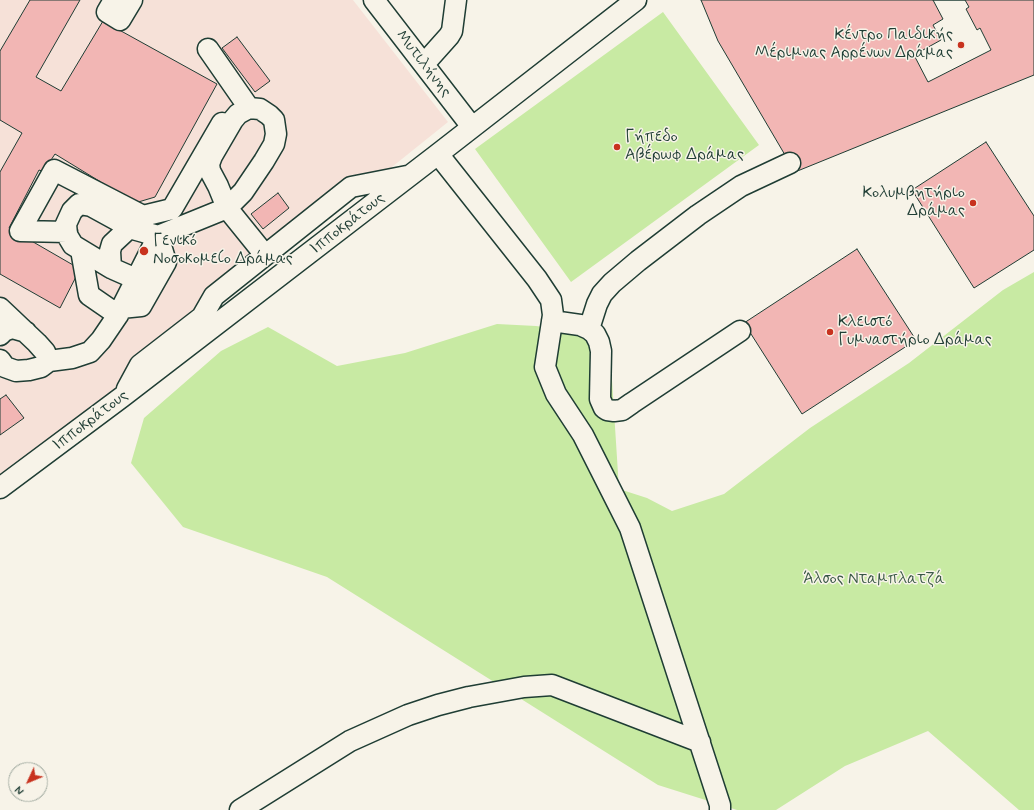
<!DOCTYPE html>
<meta charset="utf-8">
<style>
body{margin:0}
#map{position:relative;width:1034px;height:810px;overflow:hidden;background:#f7f3e8;font-family:Mynerve,sans-serif}
canvas{display:block}
.north{position:absolute;left:8px;top:762px;width:40px;height:40px;box-sizing:border-box;background:#f7f3e8;border:1px solid #a1aaa0;border-radius:50%;rotate:226deg;font-size:11px;font-weight:700;line-height:16px;text-align:center;color:#1f3d34}
.north::after{content:'';display:block;margin:auto;width:14px;height:18px;background:#c8321e;clip-path:polygon(50% 0,100% 100%,50% 72%,0 100%)}
</style>
<div id="map">
<canvas width="1034" height="810"></canvas>
<div class="north">N</div>
</div>
<script>
const context = document.querySelector('canvas').getContext('2d');
context.lineJoin = 'round';
function fillPath(path, color) {
  context.fillStyle = color;
  context.fill(path, 'evenodd');
}
function toPath(rows) {
  const path = new Path2D();
  for (const r of rows) {
    path.moveTo(r[0], r[1]);
    for (let i = 2; i < r.length; i += 2) path.lineTo(r[i], r[i + 1]);
  }
  return path;
}
function trace(path, color, width, dash) {
  context.strokeStyle = color;
  context.lineWidth = width;
  context.lineCap = dash ? 'butt' : 'round';
  context.setLineDash(dash || []);
  context.stroke(path);
}
function drawText(font, color, halo, rows, align = 'center') {
  context.font = font + ' Mynerve,sans-serif';
  context.lineWidth = 3;
  context.setLineDash([]);
  context.textBaseline = 'middle';
  context.strokeStyle = halo;
  context.fillStyle = color;
  for (const [text, x, y, turn = 0] of rows) {
    context.save();
    context.translate(x, y);
    context.rotate((+turn || 0) * Math.PI / 180);
    context.textAlign = isNaN(turn) ? turn : align;
    if (halo) context.strokeText(text, 0, 0);
    context.fillText(text, 0, 0);
    context.restore();
  }
}
fillPath(toPath([
 [0,0,353,0,448,122,128,379,0,477]
]), '#f6e1d8');
fillPath(toPath([
 [663,12,759,145,571,282,475,149],
 [1034,272,1034,810,1019,810,928,731,845,766,776,810,737,810,658,785,327,577,183,527,131,463,144,418,221,351,268,327,337,366,405,353,497,324,536,326,582,332,610,349,619,489,647,498,672,511,724,494,810,428,909,363,1003,290]
]), '#c8eaa3');
const building = toPath([
 [30,0,80,0,36,77,61,91,103,21,217,84,155,197,135,203,55,154,51,160,57,163,50,174,39,170,9,228,80,269,60,308,0,274,0,172,22,133,0,120,0,51,30,0],
 [701,0,1034,0,1034,75,795,172,718,41,701,0],
 [933,0,965,0,969,7,966,9,977,30,980,28,991,50,928,82,914,55,941,40,933,25,943,19,933,0],
 [237,37,270,81,255,92,222,48,237,37],
 [986,142,1034,216,1034,250,974,288,912,190,986,142],
 [278,193,289,208,263,229,251,214,278,193],
 [857,249,916,340,802,414,744,323,857,249],
 [6,395,24,418,0,435,0,399,6,395]
]);
fillPath(building, '#f2b6b4');
trace(building, '#1f3d34', 1);
const minor = toPath([
 [114,0,107,12,120,20,132,0],
 [374,0,472,127],
 [208,49,249,108],
 [424,64,449,36,452,31,456,0],
 [249,108,260,109,269,115,274,120,276,134,274,144,264,161,243,192,227,208,218,186,210,171,209,164,212,156,233,120,238,114,249,108],
 [438,154,537,279,551,300,553,315,545,367,556,394,583,435,630,528,720,805,720,810],
 [67,232,20,231,54,170,143,216,172,209,222,123],
 [81,250,89,295,118,315],
 [111,268,110,251,112,244,127,230,133,229],
 [0,308,37,343,45,352,49,361],
 [121,308,141,306,166,262,158,236,133,229,91,206,79,204,72,211,66,224,67,235,73,245,111,268,136,279],
 [552,321,580,325,589,329,595,334,599,342,601,351,600,399,604,408,607,410,614,411,622,410,632,403,740,331],
 [589,329,597,304,602,294,612,283,638,261,698,215,741,186,790,163],
 [0,335,4,331,12,328,26,332],
 [0,360,5,367,16,371,29,370,41,367,49,361,72,358,90,352,101,340,118,315,158,236,227,208,265,255],
 [127,389,140,365,202,317,214,296,351,187,407,176],
 [0,488,122,397,438,154,636,0],
 [240,810,350,741,408,715,438,705,469,697,524,687,552,685,700,742]
]);
trace(minor, '#1f3d34', 23);
trace(minor, '#f7f3e8', 20);
for (const [x, y, r, color] of [
 [961,45,4,"#c8321e"],
 [617,147,4,"#c8321e"],
 [973,203,4,"#c8321e"],
 [144,251,5,"#c8321e"],
 [830,332,4,"#c8321e"]
]) {
  const dot = new Path2D();
  dot.arc(x, y, r, 0, 2 * Math.PI);
  context.fillStyle = color;
  context.fill(dot);
  trace(dot, '#f7f3e8', 1.5);
}
drawText('16px', '#1f3d34', '#f7f3e8', [
 ["Κέντρο Παιδικής",953,36,"right"],
 ["Μέριμνας Αρρένων Δράμας",953,54,"right"],
 ["Γήπεδο",625,138],
 ["Αβέρωφ Δράμας",625,156],
 ["Κολυμβητήριο",965,194,"right"],
 ["Δράμας",965,212,"right"],
 ["Γενικό",153,242],
 ["Νοσοκομείο Δράμας",153,260],
 ["Κλειστό",838,323],
 ["Γυμναστήριο Δράμας",838,341]
], 'left');
drawText('16px', '#1f3d34', '#f7f3e8', [
 ["Μυτιλήνης",423,64,52],
 ["Ιπποκράτους",348,224,-38],
 ["Ιπποκράτους",91,421,-37]
]);
drawText('16px', '#385745', '#f7f3e8', [
 ["Άλσος Νταμπλατζά",874,580]
]);
</script>
